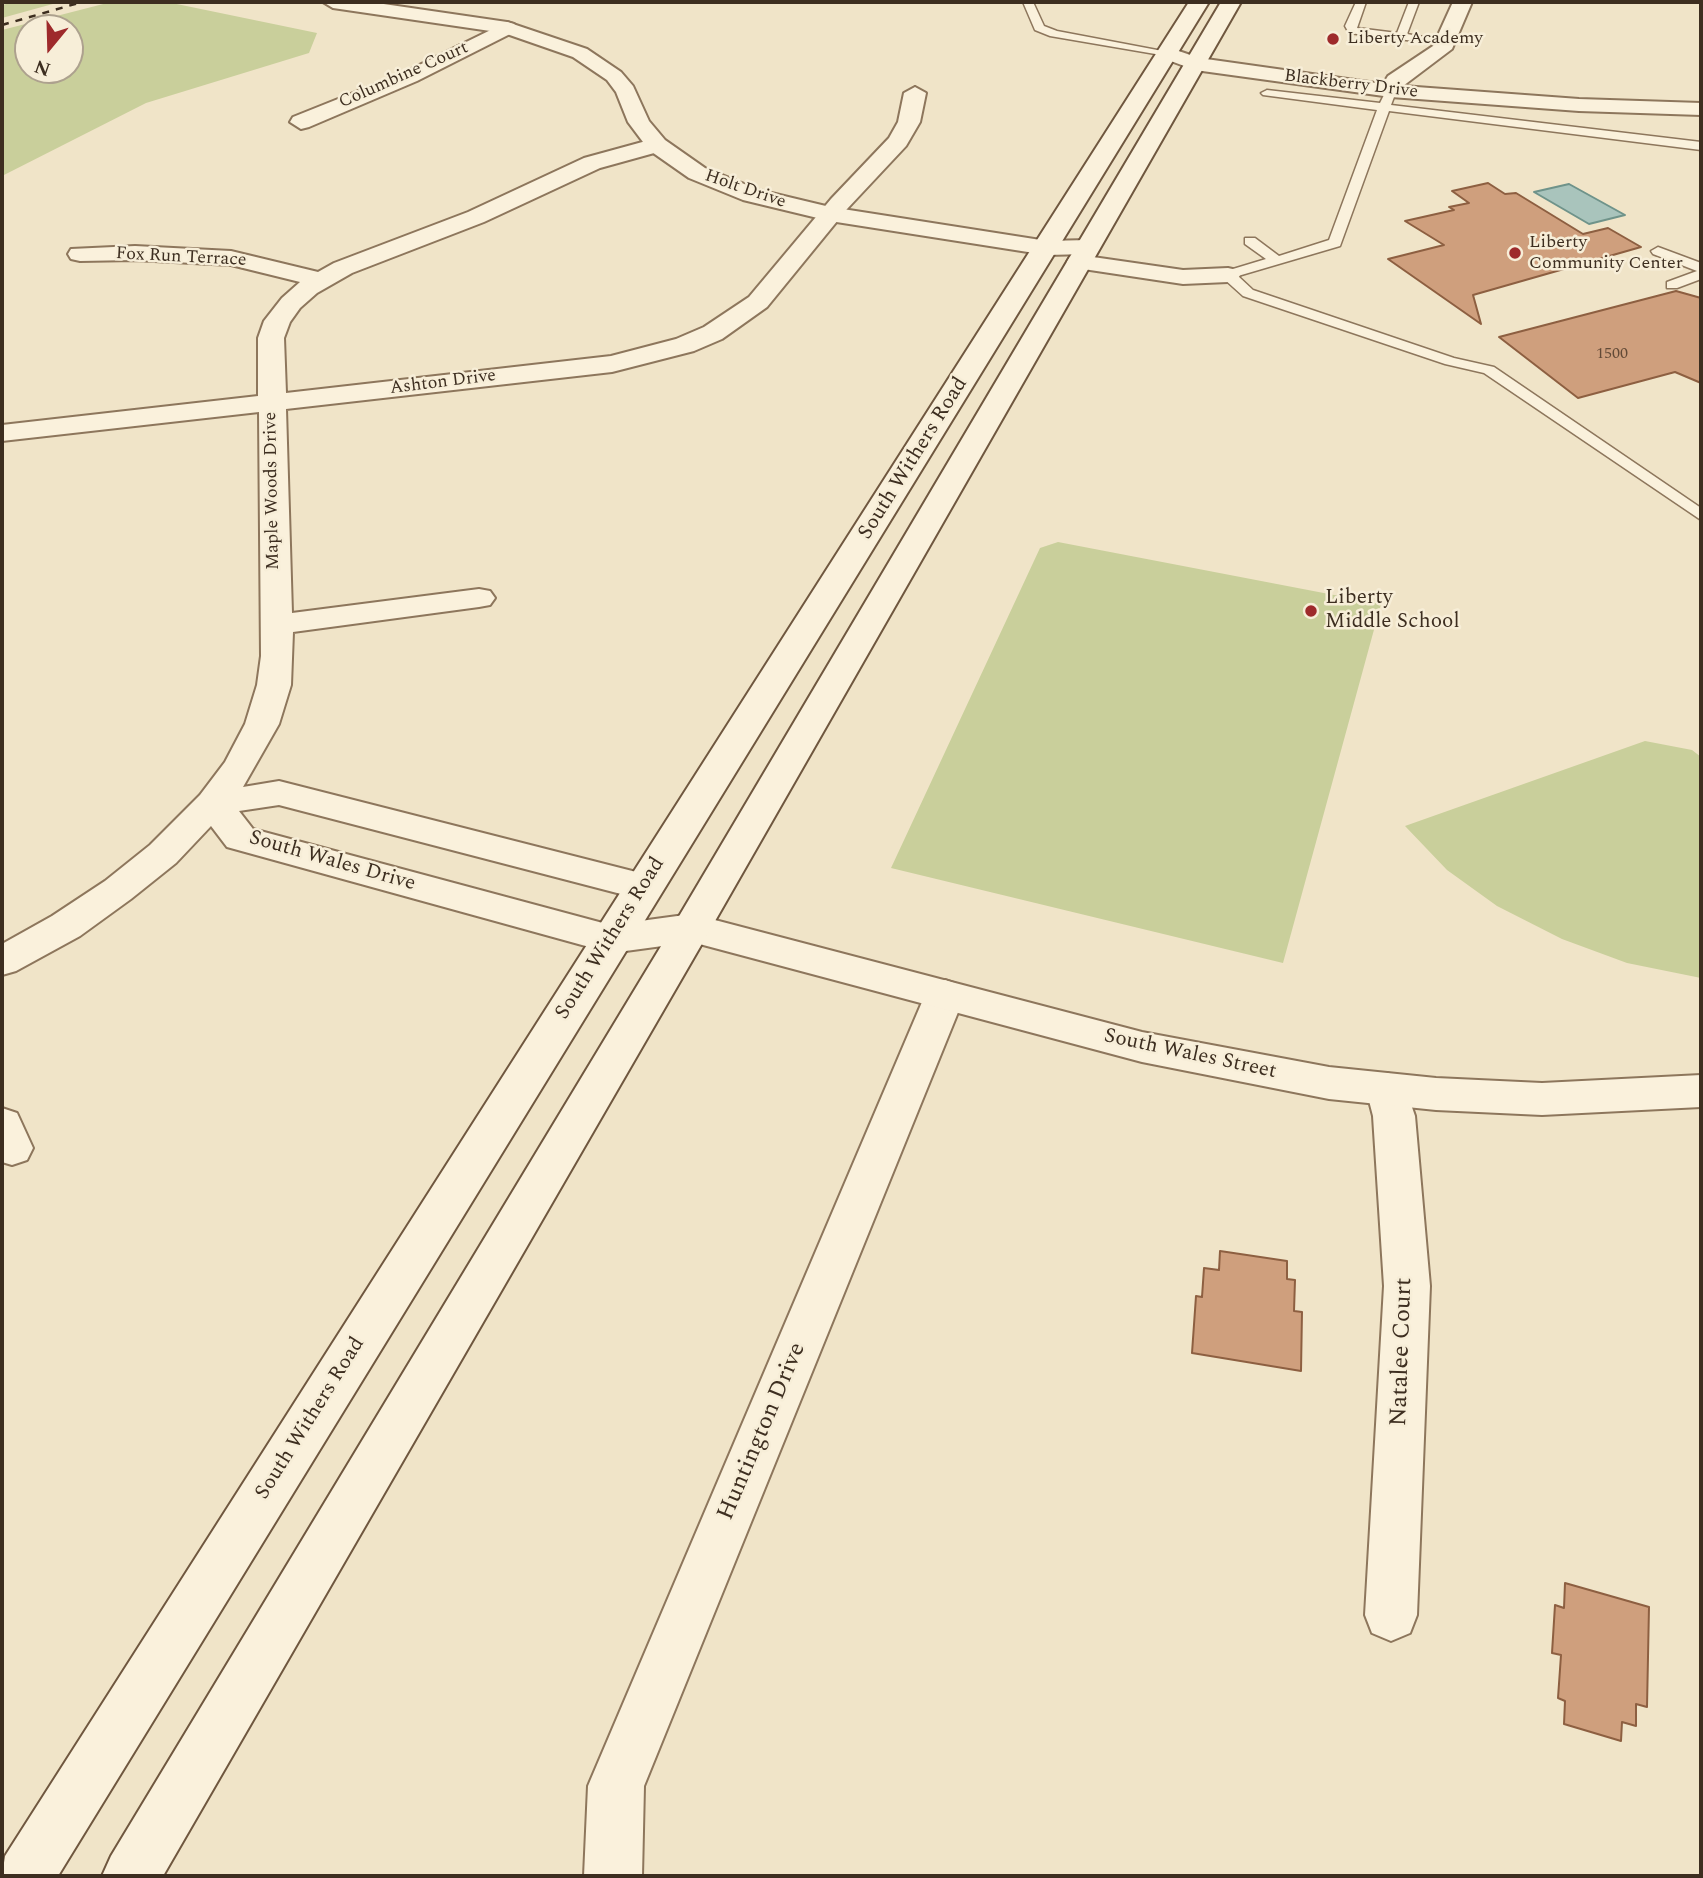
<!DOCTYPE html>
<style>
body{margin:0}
#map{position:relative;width:1703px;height:1878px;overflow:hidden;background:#f0e4c8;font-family:Spectral,serif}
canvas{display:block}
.frame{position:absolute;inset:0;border:4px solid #3d2e20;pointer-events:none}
.north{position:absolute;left:14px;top:14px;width:70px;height:70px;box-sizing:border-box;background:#f7eed8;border:2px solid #ada18e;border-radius:50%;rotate:199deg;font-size:19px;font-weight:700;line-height:28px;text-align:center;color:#3d2e20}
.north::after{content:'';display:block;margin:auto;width:24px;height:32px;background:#9e2a2b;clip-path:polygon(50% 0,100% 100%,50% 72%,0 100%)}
</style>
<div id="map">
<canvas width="1703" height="1878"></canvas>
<div class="frame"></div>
<div class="north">N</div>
</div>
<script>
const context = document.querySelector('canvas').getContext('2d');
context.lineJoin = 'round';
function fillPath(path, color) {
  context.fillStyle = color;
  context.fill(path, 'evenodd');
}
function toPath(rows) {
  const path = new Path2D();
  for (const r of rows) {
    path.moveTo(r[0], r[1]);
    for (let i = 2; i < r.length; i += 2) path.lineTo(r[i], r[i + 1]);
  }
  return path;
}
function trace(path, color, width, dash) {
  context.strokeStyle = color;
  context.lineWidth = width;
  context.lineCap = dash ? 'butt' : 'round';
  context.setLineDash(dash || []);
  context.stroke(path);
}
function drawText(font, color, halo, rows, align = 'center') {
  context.font = font + ' Spectral,serif';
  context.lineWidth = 5;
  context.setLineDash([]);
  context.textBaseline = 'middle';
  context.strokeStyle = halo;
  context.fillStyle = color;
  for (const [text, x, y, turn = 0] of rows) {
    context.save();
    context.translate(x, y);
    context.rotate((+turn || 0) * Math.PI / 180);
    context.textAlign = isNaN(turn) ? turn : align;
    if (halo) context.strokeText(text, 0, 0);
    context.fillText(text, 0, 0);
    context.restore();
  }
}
fillPath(toPath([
 [15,2,60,2,2,18,2,5],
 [111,2,167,2,317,33,309,53,146,103,2,176,2,30],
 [28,28,70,28,70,70,28,70],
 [1058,542,1381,604,1283,963,891,868,1040,548],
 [1645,741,1692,750,1701,757,1701,978,1627,963,1562,939,1497,906,1447,870,1405,826]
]), '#c9cf9b');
const water = toPath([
 [1569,184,1625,215,1589,224,1534,192,1569,184]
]);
fillPath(water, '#a9c4bc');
trace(water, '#6f938a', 2);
const building = toPath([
 [1488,183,1505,194,1516,193,1583,234,1608,228,1641,247,1473,295,1481,324,1388,259,1444,245,1405,221,1454,210,1449,207,1469,203,1452,191,1488,183],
 [1676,291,1701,298,1701,383,1675,372,1578,398,1499,337,1676,291],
 [1220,1251,1287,1261,1287,1279,1295,1280,1294,1311,1302,1312,1301,1371,1192,1353,1196,1296,1202,1297,1204,1268,1219,1270,1220,1251],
 [1565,1583,1649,1607,1647,1707,1636,1704,1636,1726,1622,1722,1621,1741,1564,1724,1565,1701,1558,1698,1561,1655,1552,1653,1555,1605,1564,1608,1565,1583]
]);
fillPath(building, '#cf9f7d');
trace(building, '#8d5f41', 2);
const service = toPath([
 [1023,2,1033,2,1044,26,1057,31,1173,53,1167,56,1050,36,1035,30,1023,2],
 [1356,2,1366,2,1357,28,1397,33,1409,2,1419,2,1407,34,1452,42,1447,45,1349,33,1345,26,1356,2],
 [1267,90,1380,103,1384,95,1388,94,1394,97,1391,105,1701,142,1701,150,1389,111,1340,246,1238,276,1253,290,1454,358,1494,367,1701,508,1701,520,1484,373,1445,364,1243,296,1223,278,1223,272,1266,259,1245,244,1245,238,1255,238,1279,256,1329,240,1377,110,1263,95,1261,93,1267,90],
 [1658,247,1701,263,1701,279,1677,288,1667,288,1667,282,1697,271,1653,254,1651,251,1658,247]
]);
const minor = toPath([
 [1453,2,1472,2,1452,49,1403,86,1579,99,1701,103,1701,115,1579,111,1391,97,1195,70,1160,57,1157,53,1167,47,1199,58,1383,84,1388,76,1433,46,1453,2],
 [507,22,514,24,517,28,514,32,417,81,309,127,301,129,290,122,293,117,403,73,507,22],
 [915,87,926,93,920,122,906,146,847,209,767,307,722,339,694,351,612,372,286,409,292,613,479,589,490,591,495,598,490,605,479,607,293,632,291,685,279,724,243,787,279,781,644,874,657,878,663,887,657,896,644,900,279,805,239,811,253,829,625,929,630,939,625,949,611,953,227,847,211,826,176,863,131,899,80,936,16,971,2,975,2,944,52,916,105,881,150,845,200,795,225,762,245,724,257,685,261,656,259,412,2,441,2,425,258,396,258,338,264,321,282,298,300,282,231,265,135,260,80,261,71,259,68,254,71,249,135,246,231,251,318,272,334,263,468,212,584,158,657,138,668,145,665,150,600,168,484,222,352,273,317,293,300,308,290,322,284,338,286,393,611,356,676,339,704,327,749,297,831,199,889,138,898,122,904,93,915,87],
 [1079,255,1183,270,1228,268,1237,270,1240,275,1237,280,1228,282,1183,284,1070,267,1067,262,1070,257,1079,255],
 [945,980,959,985,965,995,644,1786,642,1876,584,1876,588,1786,925,995,931,985,945,980],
 [1387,1073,1402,1078,1415,1116,1430,1286,1417,1615,1410,1633,1391,1641,1372,1633,1365,1615,1384,1286,1373,1116,1366,1089,1372,1078,1387,1073],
 [2,1108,17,1113,33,1148,27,1160,12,1165,2,1162,2,1108]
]);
const tertiary = toPath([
 [323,2,370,2,507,22,587,49,621,72,633,86,649,121,665,140,705,168,759,190,830,207,1047,241,1088,240,1097,242,1100,247,1097,252,1088,254,1047,255,830,221,743,200,689,178,649,150,628,122,616,92,607,80,573,57,504,33,333,8,323,2],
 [692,914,1142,1032,1329,1067,1436,1078,1542,1083,1701,1075,1701,1107,1542,1115,1436,1110,1329,1099,1142,1062,692,942,611,953,597,949,592,939,597,929,611,925,692,914]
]);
const secondary = toPath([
 [1189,2,1209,2,58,1876,2,1876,5,1856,1189,2],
 [1221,2,1241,2,711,928,163,1876,102,1876,111,1856,678,918,1221,2]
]);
trace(service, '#8d765c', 3);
trace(minor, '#8d765c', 4);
trace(tertiary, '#8d765c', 4);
trace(secondary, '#6f573f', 4);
fillPath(service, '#faf1dc');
fillPath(minor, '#faf1dc');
fillPath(tertiary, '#faf1dc');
fillPath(secondary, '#faf1dc');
trace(toPath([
 [2,25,82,2]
]), '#3d2e20', 2.5, [7, 7]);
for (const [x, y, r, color] of [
 [1333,39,7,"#9e2a2b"],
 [1515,253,7,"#9e2a2b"],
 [1311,611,7,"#9e2a2b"]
]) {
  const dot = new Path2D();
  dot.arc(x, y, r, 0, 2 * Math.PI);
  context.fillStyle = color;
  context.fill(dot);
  trace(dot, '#f7eed8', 2.5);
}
drawText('16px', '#624a37', null, [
 ["1500",1612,355]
]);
drawText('18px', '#3d2e20', '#f7eed8', [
 ["Liberty Academy",1347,39],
 ["Liberty",1529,243],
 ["Community Center",1529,264]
], 'left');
drawText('18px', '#3d2e20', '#f7eed8', [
 ["Columbine Court",404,76,-24],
 ["Blackberry Drive",1351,85,7],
 ["Holt Drive",745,190,19],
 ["Fox Run Terrace",181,258,3],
 ["Ashton Drive",443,383,-7],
 ["Maple Woods Drive",273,491,-91]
]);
drawText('21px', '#3d2e20', '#f7eed8', [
 ["South Withers Road",914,459,-58],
 ["South Wales Drive",332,862,16],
 ["South Withers Road",611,939,-58],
 ["South Wales Street",1190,1055,12],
 ["South Withers Road",311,1419,-58]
]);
drawText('21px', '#3d2e20', '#f7eed8', [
 ["Liberty",1325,599],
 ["Middle School",1325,623]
], 'left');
drawText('24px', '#3d2e20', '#f7eed8', [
 ["Natalee Court",1403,1352,-88],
 ["Huntington Drive",763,1432,-67]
]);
</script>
